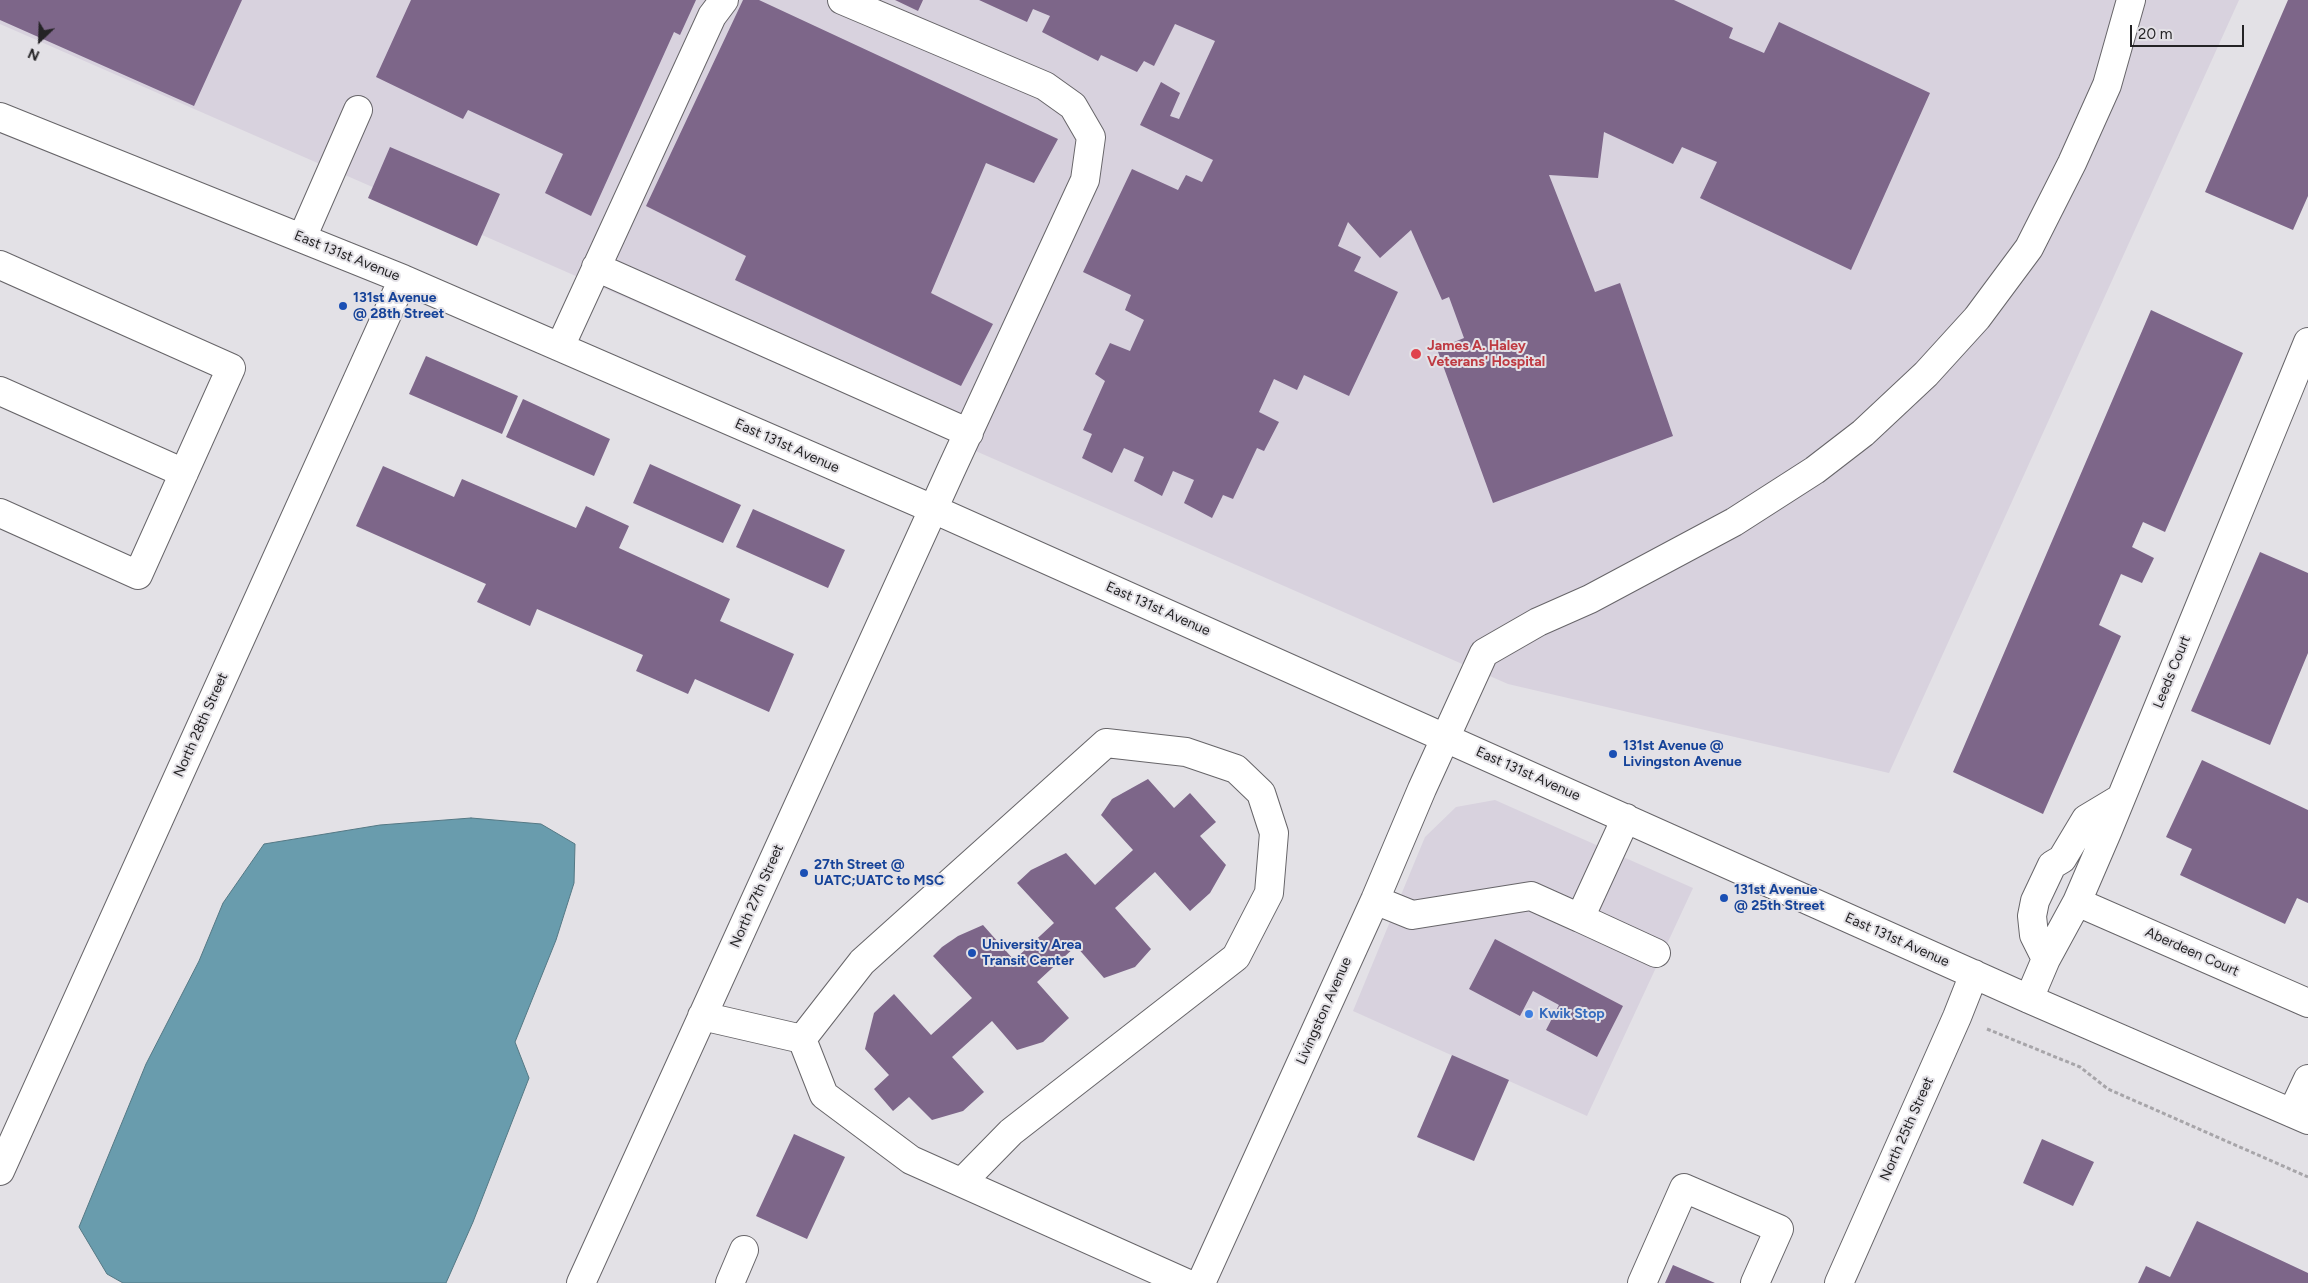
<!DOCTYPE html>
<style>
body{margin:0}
#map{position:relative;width:2308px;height:1283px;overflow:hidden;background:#e3e1e6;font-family:Figtree,sans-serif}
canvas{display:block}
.north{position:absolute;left:15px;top:15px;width:50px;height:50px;-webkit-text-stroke:4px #e3e1e6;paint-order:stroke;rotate:204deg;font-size:14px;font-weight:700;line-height:20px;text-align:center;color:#242325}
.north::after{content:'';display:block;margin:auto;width:18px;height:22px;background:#242325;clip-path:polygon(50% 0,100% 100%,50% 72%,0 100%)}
.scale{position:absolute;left:2130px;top:25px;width:114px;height:22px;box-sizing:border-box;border:2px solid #242325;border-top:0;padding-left:6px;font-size:15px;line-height:18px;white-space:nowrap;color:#242325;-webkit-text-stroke:4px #e3e1e6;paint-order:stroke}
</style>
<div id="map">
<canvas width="2308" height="1283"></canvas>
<div class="north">N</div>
<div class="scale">20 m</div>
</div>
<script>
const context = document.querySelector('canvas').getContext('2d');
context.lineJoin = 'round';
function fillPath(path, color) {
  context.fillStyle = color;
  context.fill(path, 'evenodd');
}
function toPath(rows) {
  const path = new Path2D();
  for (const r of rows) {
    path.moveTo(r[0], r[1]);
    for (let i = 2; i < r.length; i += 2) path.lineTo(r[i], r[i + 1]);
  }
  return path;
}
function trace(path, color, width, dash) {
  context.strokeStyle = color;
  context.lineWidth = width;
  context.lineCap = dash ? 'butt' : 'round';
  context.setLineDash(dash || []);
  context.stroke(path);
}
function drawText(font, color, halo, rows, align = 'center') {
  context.font = font + ' Figtree,sans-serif';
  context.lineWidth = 4;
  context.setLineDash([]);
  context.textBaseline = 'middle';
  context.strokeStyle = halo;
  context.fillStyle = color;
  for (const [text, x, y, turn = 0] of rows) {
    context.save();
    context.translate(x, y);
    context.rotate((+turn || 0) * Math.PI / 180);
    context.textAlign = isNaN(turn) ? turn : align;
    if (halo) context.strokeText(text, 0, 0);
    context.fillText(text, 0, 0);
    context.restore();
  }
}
fillPath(toPath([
 [0,0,2239,0,1889,773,1508,684,0,24],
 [1495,800,1693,888,1587,1116,1353,1011,1425,837,1456,807]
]), '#d8d2de');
const water = toPath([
 [471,818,541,824,575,844,574,883,556,940,515,1042,529,1078,473,1222,446,1283,123,1283,107,1274,79,1227,146,1064,199,961,223,903,264,844,380,825,471,818]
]);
fillPath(water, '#699cad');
trace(water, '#547884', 1);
fillPath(toPath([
 [0,0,242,0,194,106,0,20],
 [411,0,696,0,680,35,674,32,591,216,545,193,563,154,468,110,463,119,376,77],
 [743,0,759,0,1058,139,1034,183,986,163,931,293,993,324,961,386,735,280,746,256,646,206],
 [895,0,923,0,918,11],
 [979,0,1674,0,1733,28,1729,38,1764,53,1779,22,1930,93,1851,270,1700,198,1717,162,1682,147,1673,164,1604,132,1598,178,1549,175,1595,292,1620,283,1673,436,1493,503,1437,349,1464,338,1449,297,1442,300,1411,230,1380,258,1348,222,1338,246,1361,257,1354,271,1398,292,1349,396,1304,375,1297,390,1274,379,1259,412,1279,422,1264,451,1257,448,1233,499,1223,495,1212,518,1184,503,1194,480,1173,471,1162,496,1134,481,1144,457,1124,448,1112,473,1082,458,1092,434,1083,430,1105,381,1095,374,1110,343,1130,351,1144,320,1125,310,1131,295,1083,272,1132,169,1178,190,1186,175,1202,182,1213,160,1140,125,1161,82,1180,93,1170,116,1179,119,1215,41,1175,24,1154,66,1144,61,1137,72,1101,55,1098,61,1042,32,1050,16,1033,9,1027,22],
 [2288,0,2308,0,2308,196,2293,230,2205,192],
 [390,147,500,194,477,246,368,198],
 [2151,310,2243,353,2165,532,2143,522,2132,547,2154,558,2142,583,2121,574,2099,625,2121,636,2043,814,1953,772],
 [426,356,518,396,502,434,409,394],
 [523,399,610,439,594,476,506,437],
 [650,464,741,505,723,543,633,503],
 [383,466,454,497,462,479,576,528,586,506,629,526,619,548,730,599,720,621,794,654,769,712,695,679,688,694,636,671,643,655,537,609,530,626,477,602,486,584,356,526],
 [753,509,845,550,828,588,736,547],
 [2260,552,2308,573,2308,653,2270,745,2191,711],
 [2202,760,2308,810,2308,903,2297,898,2285,924,2180,875,2192,849,2166,837],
 [1148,779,1174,808,1190,793,1216,822,1200,836,1226,865,1210,893,1190,911,1155,872,1115,908,1151,949,1135,967,1104,978,1076,946,1037,982,1069,1018,1043,1042,1017,1050,992,1021,952,1057,984,1092,963,1111,932,1120,909,1097,893,1111,874,1089,889,1075,865,1049,874,1013,894,994,931,1035,972,998,933,956,942,947,958,936,983,925,1014,960,1054,923,1017,883,1031,870,1066,853,1095,885,1133,850,1101,815,1112,799],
 [1495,939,1623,1006,1597,1057,1546,1030,1559,1005,1533,991,1520,1016,1469,989],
 [1452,1055,1509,1080,1474,1161,1417,1137],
 [794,1134,845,1157,807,1239,756,1216],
 [2042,1139,2094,1162,2073,1206,2023,1183],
 [2197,1221,2308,1273,2308,1283,2138,1283,2146,1266,2170,1277],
 [1673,1265,1715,1283,1665,1283]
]), '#7d6689');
const minor = toPath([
 [0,117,403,279,933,509,2029,999,2308,1120],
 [302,238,358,110],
 [0,265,231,368,138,575,0,513],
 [596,267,969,433],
 [560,347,712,16,724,0],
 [0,391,184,473],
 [1626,818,1580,918,1656,953],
 [1375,900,1412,915,1531,896,1580,918],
 [2077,902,2308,1003],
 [2046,959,2034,935,2032,916,2035,901,2052,865,2062,859,2086,819,2121,798],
 [2029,999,2046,959,2077,902,2108,830,2308,342],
 [702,1016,802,1039],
 [802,1039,862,962,1106,743,1186,752,1236,769,1261,793,1274,833,1269,893,1236,957,1011,1132,962,1182],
 [802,1039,824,1095,911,1160,1186,1283],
 [2292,1113,2308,1079],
 [0,1171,403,279],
 [581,1283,951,470,1085,180,1091,137,1073,106,1045,86,842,0],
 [730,1283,744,1250],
 [1201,1283,1375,900,1422,789,1484,653,1538,622,1590,599,1734,522,1815,470,1863,433,1926,374,1977,318,2029,248,2072,163,2107,85,2131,0],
 [1642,1283,1684,1188,1779,1229,1755,1283],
 [1839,1283,1957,1017,1974,974]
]);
trace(minor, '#676569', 30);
trace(toPath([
 [1987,1029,2080,1067,2108,1089,2308,1177]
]), '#a7a5a9', 3, [4, 2.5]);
trace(minor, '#fff', 28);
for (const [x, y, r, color] of [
 [343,306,5,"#1a4fb4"],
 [1416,354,6,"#e0444e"],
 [1613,754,5,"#1a4fb4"],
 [804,873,5,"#1a4fb4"],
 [1724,898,5,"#1a4fb4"],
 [972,953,5,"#1a4fb4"],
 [1529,1014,5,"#3f7fe0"]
]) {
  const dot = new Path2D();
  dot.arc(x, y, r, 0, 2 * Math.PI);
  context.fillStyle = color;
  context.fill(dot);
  trace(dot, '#e3e1e6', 2);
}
drawText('14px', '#242325', '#e3e1e6', [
 ["East 131st Avenue",347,256,22],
 ["East 131st Avenue",787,446,24],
 ["East 131st Avenue",1158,609,24],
 ["Leeds Court",2172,672,-68],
 ["North 28th Street",201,725,-66],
 ["East 131st Avenue",1528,774,24],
 ["North 27th Street",757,896,-66],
 ["East 131st Avenue",1897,940,24],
 ["Aberdeen Court",2192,952,24],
 ["Livingston Avenue",1324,1011,-66],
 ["North 25th Street",1907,1129,-66]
]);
drawText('bold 14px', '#164399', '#e3e1e6', [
 ["131st Avenue",353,298],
 ["@ 28th Street",353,314],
 ["131st Avenue @",1623,746],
 ["Livingston Avenue",1623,762],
 ["27th Street @",814,865],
 ["UATC;UATC to MSC",814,881],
 ["131st Avenue",1734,890],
 ["@ 25th Street",1734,906],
 ["University Area",982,945],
 ["Transit Center",982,961]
], 'left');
drawText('bold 14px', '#be3a42', '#e3e1e6', [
 ["James A. Haley",1427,346],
 ["Veterans' Hospital",1427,362]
], 'left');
drawText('bold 14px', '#366cbe', '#e3e1e6', [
 ["Kwik Stop",1539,1014]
], 'left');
</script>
